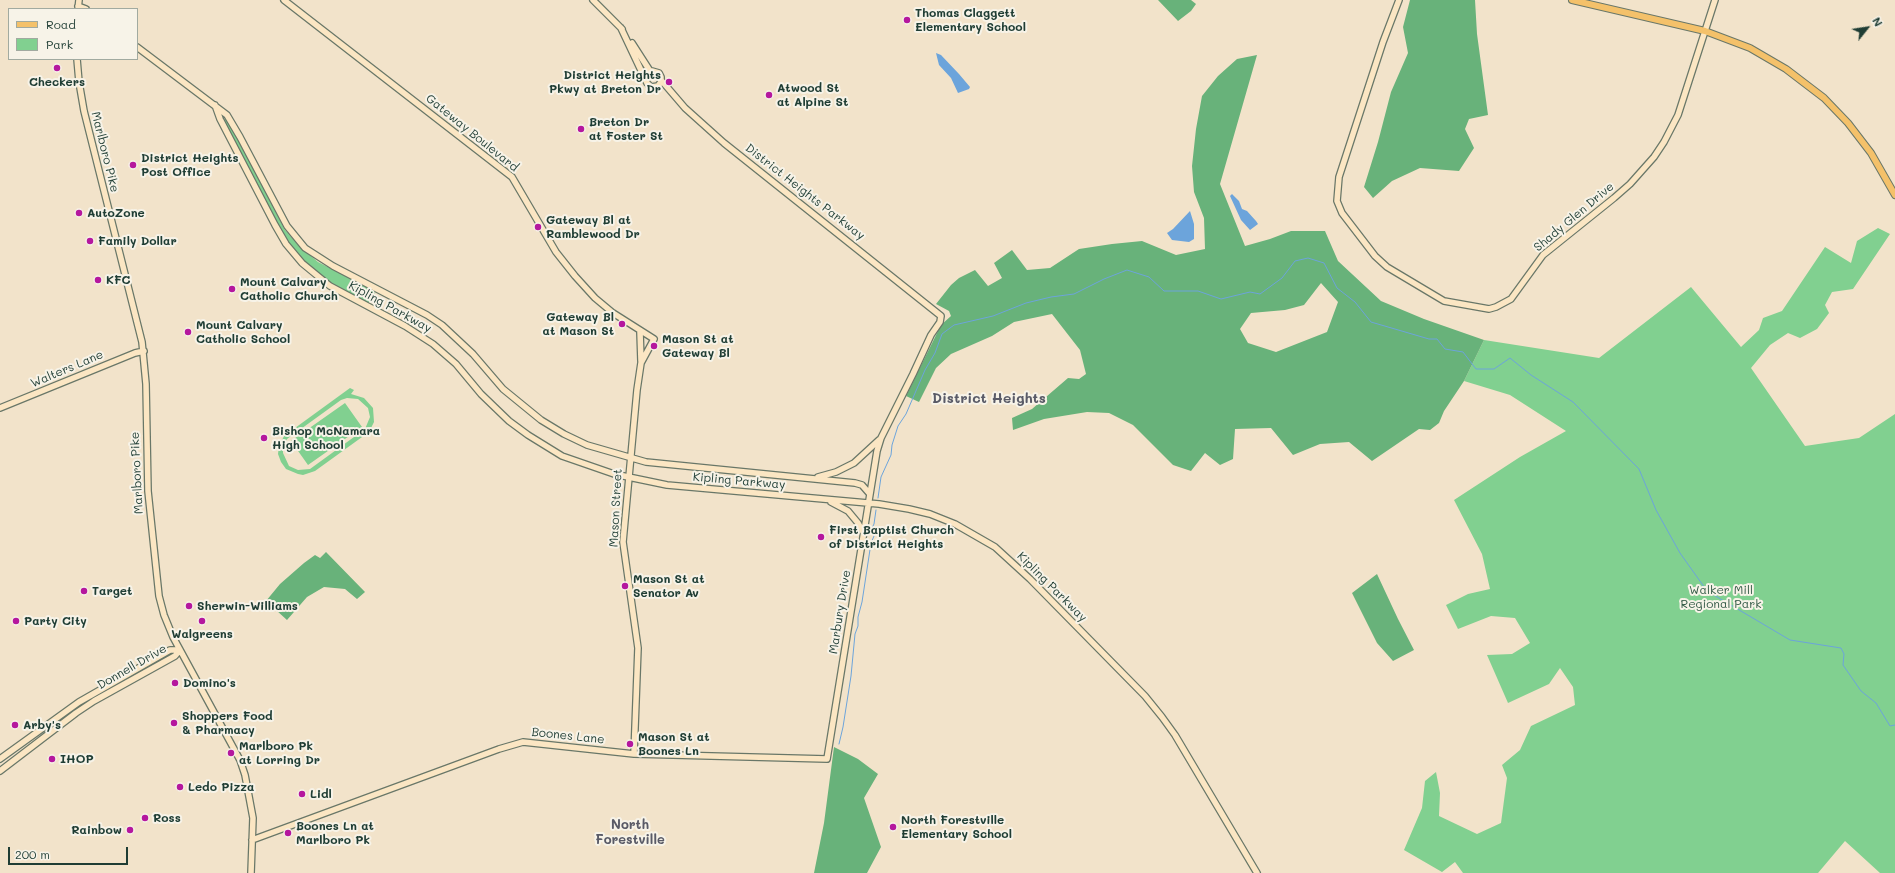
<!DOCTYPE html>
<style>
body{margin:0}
#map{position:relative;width:1895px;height:873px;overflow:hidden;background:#f2e3ca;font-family:Mali,sans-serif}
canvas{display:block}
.legend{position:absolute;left:8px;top:8px;width:130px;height:52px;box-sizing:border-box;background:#f7f3e8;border:1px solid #a1aaa0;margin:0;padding:5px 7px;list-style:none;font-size:12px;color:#1f3d34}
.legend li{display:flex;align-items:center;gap:8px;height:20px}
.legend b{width:20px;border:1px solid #a1aaa0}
.north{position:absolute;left:1847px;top:8px;width:40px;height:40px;-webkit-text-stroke:3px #f7f3e8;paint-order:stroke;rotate:60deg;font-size:11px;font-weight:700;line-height:16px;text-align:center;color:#1f3d34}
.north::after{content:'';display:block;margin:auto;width:14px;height:18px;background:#1f3d34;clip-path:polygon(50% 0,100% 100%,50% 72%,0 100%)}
.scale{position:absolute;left:8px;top:847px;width:120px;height:18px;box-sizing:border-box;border:2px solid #1f3d34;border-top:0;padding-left:5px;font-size:12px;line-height:14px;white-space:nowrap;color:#1f3d34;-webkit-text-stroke:3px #f7f3e8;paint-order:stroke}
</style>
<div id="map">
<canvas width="1895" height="873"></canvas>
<ul class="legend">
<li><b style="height:5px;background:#f4c16a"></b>Road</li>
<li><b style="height:11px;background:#81d090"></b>Park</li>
</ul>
<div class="north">N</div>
<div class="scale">200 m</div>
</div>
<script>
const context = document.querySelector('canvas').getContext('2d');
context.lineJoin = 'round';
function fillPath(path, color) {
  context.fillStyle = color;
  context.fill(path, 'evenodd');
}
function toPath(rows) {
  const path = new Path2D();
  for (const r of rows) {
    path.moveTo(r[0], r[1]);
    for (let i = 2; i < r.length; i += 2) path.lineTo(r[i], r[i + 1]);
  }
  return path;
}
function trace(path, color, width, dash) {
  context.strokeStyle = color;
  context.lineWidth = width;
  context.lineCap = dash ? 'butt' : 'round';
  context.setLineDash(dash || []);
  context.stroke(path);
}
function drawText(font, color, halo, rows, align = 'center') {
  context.font = font + ' Mali,sans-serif';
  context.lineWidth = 4;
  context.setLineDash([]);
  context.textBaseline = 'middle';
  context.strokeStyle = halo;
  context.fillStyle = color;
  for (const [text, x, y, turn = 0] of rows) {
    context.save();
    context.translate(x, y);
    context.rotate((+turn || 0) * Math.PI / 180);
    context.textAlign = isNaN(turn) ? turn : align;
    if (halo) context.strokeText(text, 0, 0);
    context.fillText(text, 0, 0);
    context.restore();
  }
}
fillPath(toPath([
 [219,114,230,124,285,230,299,246,318,262,373,290,375,293,369,302,366,303,331,284,305,264,285,240],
 [1878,228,1890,234,1853,289,1832,292,1825,305,1829,313,1817,329,1800,338,1788,333,1770,345,1751,368,1805,446,1859,438,1895,414,1895,873,1880,873,1845,841,1818,873,1463,873,1455,862,1442,872,1404,850,1422,808,1425,781,1436,772,1440,793,1439,816,1477,834,1501,823,1507,778,1502,765,1520,750,1531,726,1575,705,1573,687,1560,668,1549,684,1508,703,1487,655,1512,654,1530,643,1515,618,1491,616,1458,629,1446,605,1468,594,1490,589,1482,554,1454,500,1520,457,1566,431,1510,395,1464,381,1484,340,1599,358,1691,287,1741,347,1759,330,1763,318,1782,311,1825,247,1851,263,1857,241],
 [350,388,354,390,351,394,364,398,373,408,374,422,369,432,315,471,303,475,298,474,286,469,281,462,278,454,279,446,284,436],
 [347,398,358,399,368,408,370,417,365,429,310,469,298,470,289,466,283,453,283,447,287,439,341,400],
 [345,403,362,427,308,465,291,441]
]), '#81d090');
fillPath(toPath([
 [1158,0,1191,0,1196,4,1191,11,1178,21],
 [1410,0,1475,0,1477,34,1488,115,1469,119,1465,129,1474,148,1459,171,1420,168,1392,181,1373,198,1364,187,1378,142,1391,92,1408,53,1403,27],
 [1257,55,1220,184,1245,246,1270,239,1291,231,1325,231,1338,261,1381,301,1424,319,1484,340,1464,381,1444,411,1439,423,1430,430,1419,429,1372,461,1349,442,1320,444,1293,455,1271,428,1235,429,1233,459,1220,465,1205,453,1191,471,1173,465,1133,425,1109,413,1087,412,1044,419,1013,430,1012,418,1032,409,1068,378,1079,379,1086,374,1080,350,1052,314,1014,322,992,336,951,354,936,368,919,402,906,396,941,325,951,316,949,311,936,304,951,285,959,278,975,270,988,286,1002,278,994,263,1012,250,1027,270,1050,268,1079,249,1112,244,1142,241,1176,255,1205,249,1204,218,1194,192,1192,166,1196,129,1202,96,1218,76,1237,59],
 [1321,283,1338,302,1327,332,1276,352,1248,343,1240,329,1251,313,1285,310,1304,305],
 [326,552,365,592,357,599,345,589,324,587,307,597,287,620,266,601,280,584,304,563,315,555,320,558],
 [1377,574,1398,619,1414,650,1393,661,1377,643,1352,593],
 [834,747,858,759,878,774,864,798,881,847,867,873,814,873,824,823]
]), '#68b27a');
fillPath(toPath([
 [936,53,941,55,959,74,970,87,969,89,958,93,951,78,939,65],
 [1232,194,1239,201,1242,209,1247,211,1256,221,1258,224,1250,230,1241,220,1230,196],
 [1190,211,1194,224,1194,239,1189,242,1172,240,1167,233,1173,229]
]), '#6ca4db');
trace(toPath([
 [878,498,881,477,891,455,892,445,898,426,906,414,925,370,935,353,942,334,954,325,993,316,1026,303,1051,297,1074,294,1104,279,1127,270,1149,277,1164,291,1198,291,1221,299,1250,292,1260,294,1282,278,1295,261,1308,258,1324,263,1337,288,1355,302,1371,322,1429,339,1437,339,1445,349,1463,352,1476,369,1494,369,1510,358,1531,375,1573,402,1639,469,1656,510,1680,553,1707,591,1790,640,1841,648,1844,654,1843,665,1861,691,1876,703,1890,726,1895,725],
 [839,744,843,727,851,676,855,634,858,626,858,617,862,602,871,543,874,536,871,530,874,524,876,510]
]), '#6ca4db', 1);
const secondary = toPath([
 [284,0,512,177,556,252,575,276,595,298,613,313,654,339,641,363,637,390,623,542,638,648,634,754],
 [593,0,622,29],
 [1399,0,1383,42,1339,177,1337,201,1342,213,1375,256,1387,267,1444,301,1489,309,1496,307,1511,299,1543,255,1614,198,1630,184,1654,157,1664,142,1678,115,1715,0],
 [78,6,86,9],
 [78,9,79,0],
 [621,28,647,83,651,87,658,86,661,82,661,77,659,73,652,71,648,73,645,79],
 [632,43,650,71],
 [137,47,227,115,240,137,287,226,305,248,333,266,427,315,442,325,473,354,503,389,541,420,564,434,587,445,646,462,855,483,862,485,869,493],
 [77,59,79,82,84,111,142,342,146,384,148,491,159,596,164,615,173,637,240,760,245,775,253,818,251,873],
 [215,105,220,119,275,225,286,244,302,263,330,286,405,326,433,344,456,364,481,394,509,421,528,435,562,456,614,474,667,485,879,504,909,509,930,514,955,524,995,547,1030,579,1145,696,1162,717,1175,735,1257,873],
 [640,332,641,361],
 [0,408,135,353,144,351],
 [818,477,836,472,854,463,879,440],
 [831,502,848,511,858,523,863,532],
 [0,759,79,702,170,650,180,650],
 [0,771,76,713,94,701,175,656,180,650],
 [252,840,499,749,523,742,634,754,827,759,877,451,881,438,913,374,931,335,940,322,941,316,724,143,685,108,661,80]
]);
const primary = toPath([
 [1572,0,1705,31,1750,48,1786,69,1824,98,1848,123,1871,153,1895,195]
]);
trace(secondary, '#697768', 8);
trace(primary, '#697768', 8);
trace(secondary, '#fbe6c3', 5.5);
trace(primary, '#f4c16a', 6);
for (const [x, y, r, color] of [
 [907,20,4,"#b5179e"],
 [57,68,4,"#b5179e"],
 [669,82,4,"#b5179e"],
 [769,95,4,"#b5179e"],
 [581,129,4,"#b5179e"],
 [133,165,4,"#b5179e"],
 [79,213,4,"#b5179e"],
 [538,227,4,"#b5179e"],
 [90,241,4,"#b5179e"],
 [98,280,4,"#b5179e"],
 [232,289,4,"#b5179e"],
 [622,324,4,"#b5179e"],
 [188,332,4,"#b5179e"],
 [654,346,4,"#b5179e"],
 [264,438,4,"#b5179e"],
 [821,537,4,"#b5179e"],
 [625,586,4,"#b5179e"],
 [84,591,4,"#b5179e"],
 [189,606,4,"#b5179e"],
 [16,621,4,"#b5179e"],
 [202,621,4,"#b5179e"],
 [175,683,4,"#b5179e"],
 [174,723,4,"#b5179e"],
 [15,725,4,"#b5179e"],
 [630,744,4,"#b5179e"],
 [231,753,4,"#b5179e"],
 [52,759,4,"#b5179e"],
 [180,787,4,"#b5179e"],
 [302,794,4,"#b5179e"],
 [145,818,4,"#b5179e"],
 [893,827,4,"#b5179e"],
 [130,830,4,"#b5179e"],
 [288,833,4,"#b5179e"]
]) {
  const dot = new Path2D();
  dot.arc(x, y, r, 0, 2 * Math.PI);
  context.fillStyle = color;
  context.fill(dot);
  trace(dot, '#f7f3e8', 1.5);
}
drawText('bold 12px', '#1f3d34', '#f7f3e8', [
 ["Thomas Claggett",915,13],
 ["Elementary School",915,27],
 ["District Heights",661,75,"right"],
 ["Pkwy at Breton Dr",661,89,"right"],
 ["Checkers",57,82,"center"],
 ["Atwood St",777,88],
 ["at Alpine St",777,102],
 ["Breton Dr",589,122],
 ["at Foster St",589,136],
 ["District Heights",141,158],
 ["Post Office",141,172],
 ["AutoZone",87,213],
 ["Gateway Bl at",546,220],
 ["Ramblewood Dr",546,234],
 ["Family Dollar",98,241],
 ["KFC",106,280],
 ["Mount Calvary",240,282],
 ["Catholic Church",240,296],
 ["Gateway Bl",614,317,"right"],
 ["at Mason St",614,331,"right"],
 ["Mount Calvary",196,325],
 ["Catholic School",196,339],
 ["Mason St at",662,339],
 ["Gateway Bl",662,353],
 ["Bishop McNamara",272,431],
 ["High School",272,445],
 ["First Baptist Church",829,530],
 ["of District Heights",829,544],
 ["Mason St at",633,579],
 ["Senator Av",633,593],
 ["Target",92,591],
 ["Sherwin-Williams",197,606],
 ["Party City",24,621],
 ["Walgreens",202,634,"center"],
 ["Domino's",183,683],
 ["Shoppers Food",182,716],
 ["& Pharmacy",182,730],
 ["Arby's",23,725],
 ["Mason St at",638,737],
 ["Boones Ln",638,751],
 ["Marlboro Pk",239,746],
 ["at Lorring Dr",239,760],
 ["IHOP",60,759],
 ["Ledo Pizza",188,787],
 ["Lidl",310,794],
 ["Ross",153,818],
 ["North Forestville",901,820],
 ["Elementary School",901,834],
 ["Boones Ln at",296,826],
 ["Marlboro Pk",296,840],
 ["Rainbow",122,830,"right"]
], 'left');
drawText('12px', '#1f3d34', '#f7f3e8', [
 ["Gateway Boulevard",472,133,39],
 ["Marlboro Pike",105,152,76],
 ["District Heights Parkway",805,192,38],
 ["Shady Glen Drive",1574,217,-40],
 ["Kipling Parkway",390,307,29],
 ["Walters Lane",67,369,-23],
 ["Marlboro Pike",137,473,-93],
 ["Kipling Parkway",739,481,5],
 ["Mason Street",616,508,-87],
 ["Kipling Parkway",1052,587,45],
 ["Marbury Drive",840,612,-81],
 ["Donnell Drive",132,667,-30],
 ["Boones Lane",568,736,6]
]);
drawText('12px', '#335a46', '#f7f3e8', [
 ["Walker Mill",1721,590],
 ["Regional Park",1721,604]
]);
drawText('bold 13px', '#5a5b67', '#f7f3e8', [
 ["North",630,825],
 ["Forestville",630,840]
]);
drawText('bold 14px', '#5a5b67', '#f7f3e8', [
 ["District Heights",989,399]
]);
</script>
